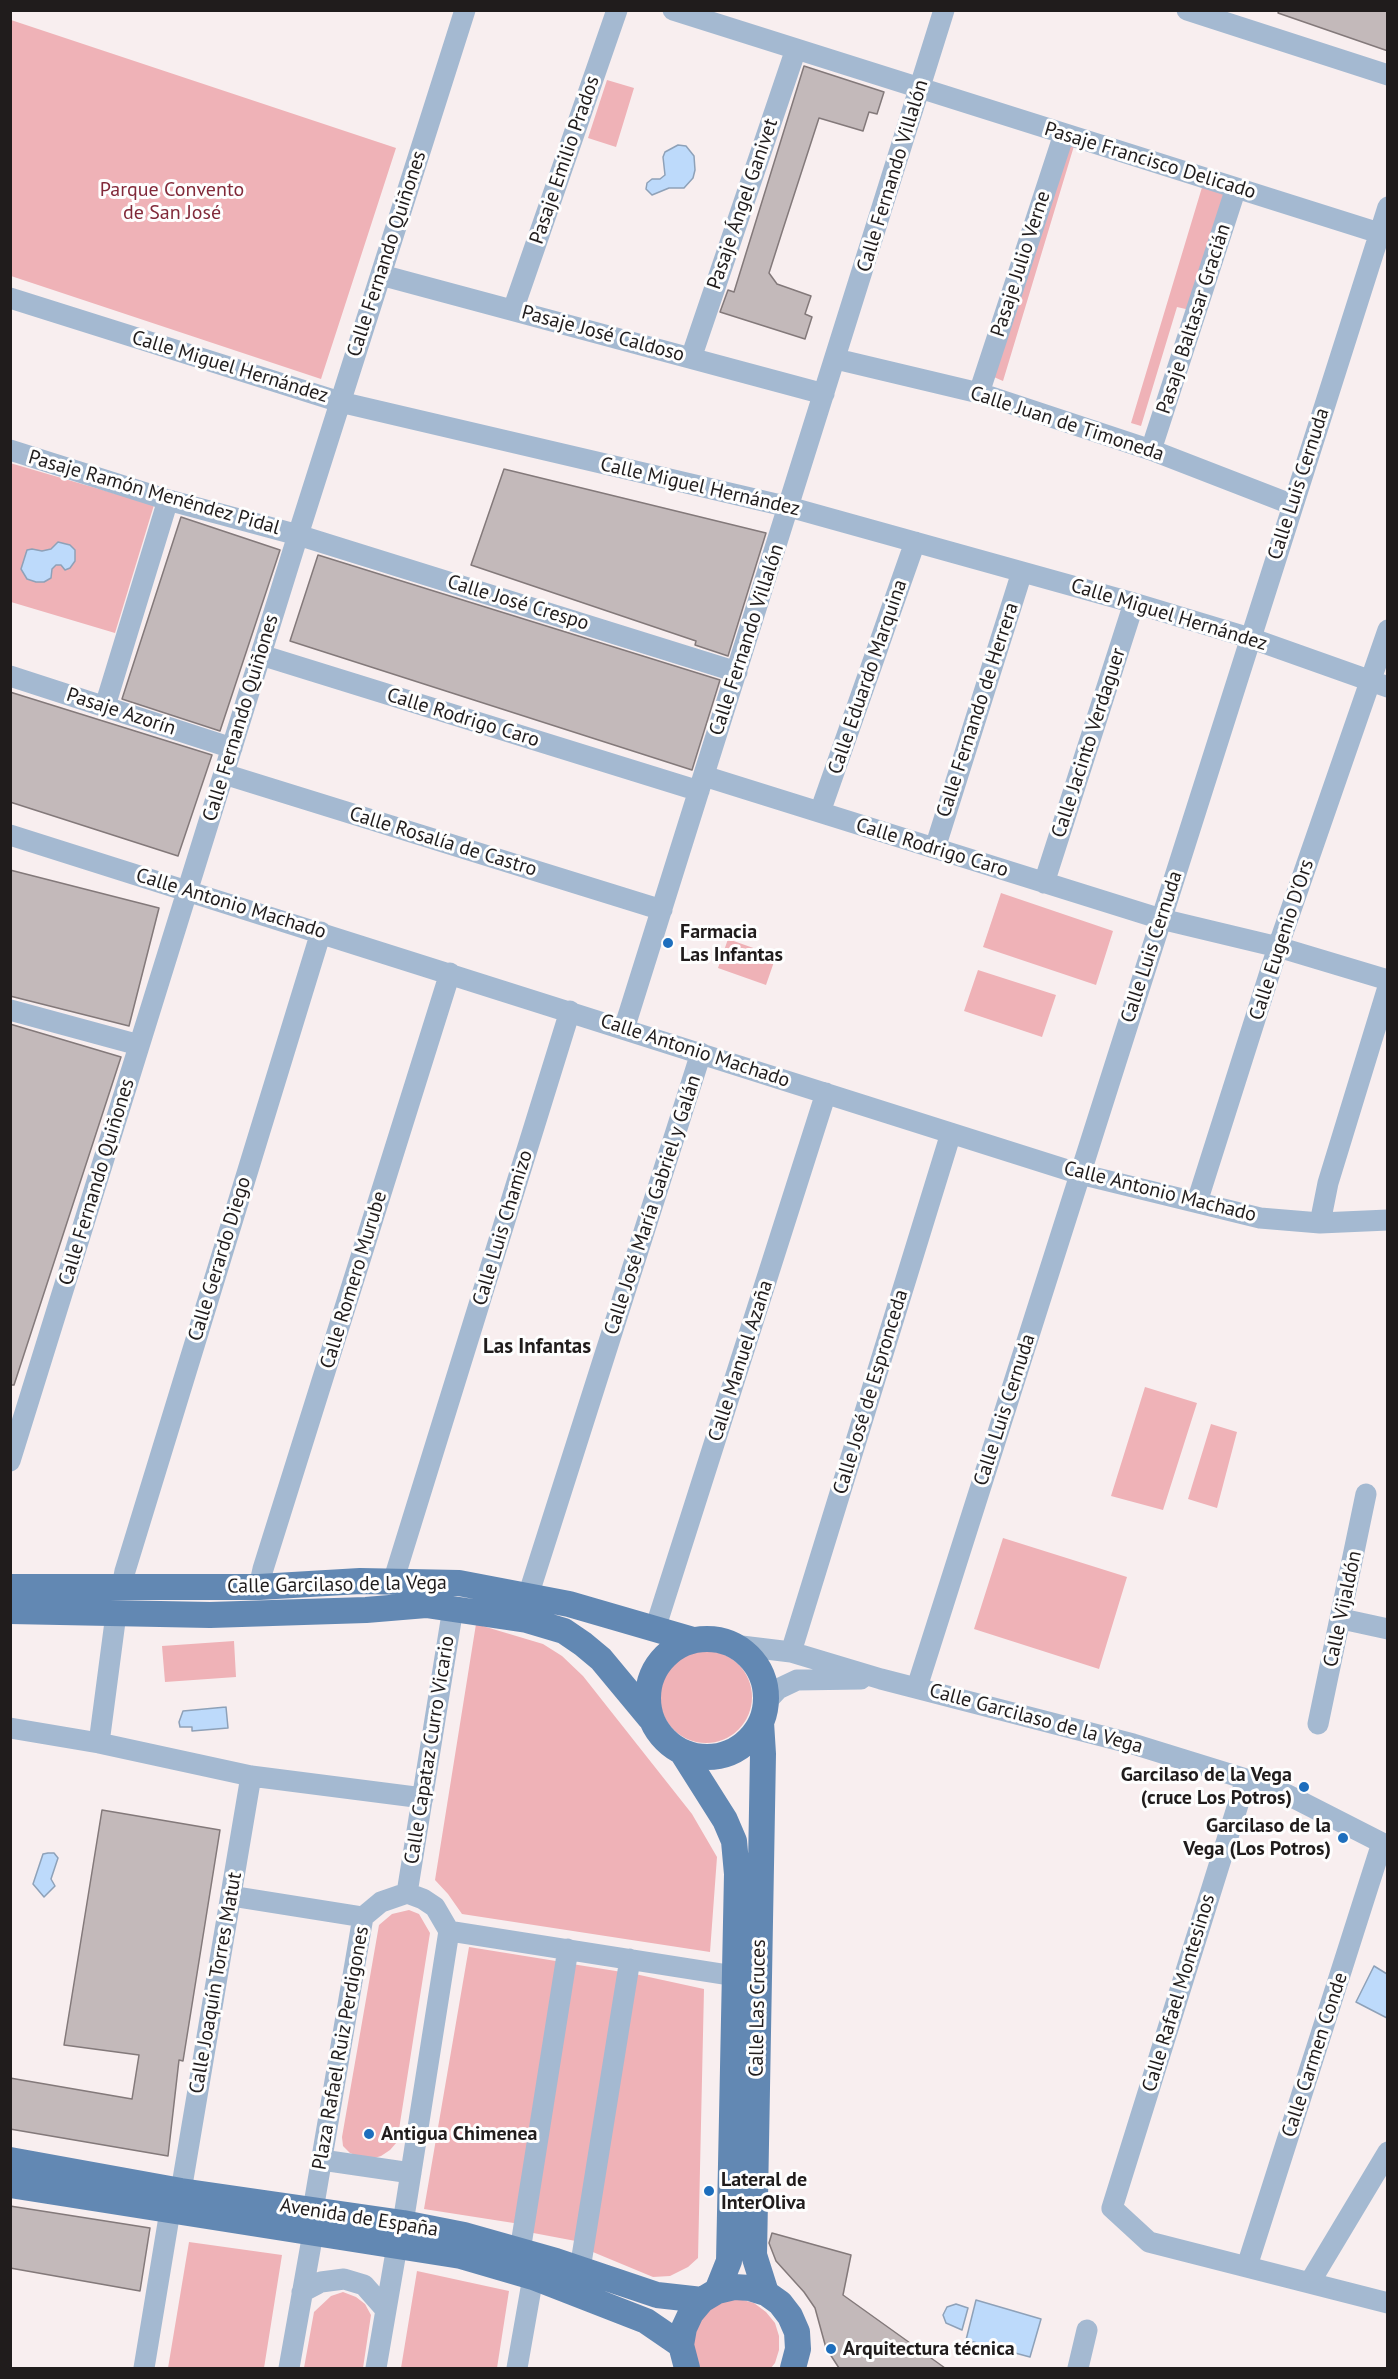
<!DOCTYPE html>
<meta charset="utf-8">
<style>
body{margin:0}
#map{position:relative;width:1398px;height:2379px;overflow:hidden;background:#f8eeef;font-family:"PT Sans",sans-serif}
canvas{display:block}
.frame{position:absolute;inset:0;border:12px solid #201c1c;pointer-events:none}
</style>
<div id="map">
<canvas width="1398" height="2379"></canvas>
<div class="frame"></div>
</div>
<script>
const context = document.querySelector('canvas').getContext('2d');
context.lineJoin = 'round';
function fillPath(path, color) {
  context.fillStyle = color;
  context.fill(path, 'evenodd');
}
function toPath(rows) {
  const path = new Path2D();
  for (const r of rows) {
    if (r.length === 3) {
      path.moveTo(r[0] + r[2], r[1]);
      path.arc(r[0], r[1], r[2], 0, 2 * Math.PI);
      continue;
    }
    path.moveTo(r[0], r[1]);
    for (let i = 2; i < r.length; i += 2) path.lineTo(r[i], r[i + 1]);
  }
  return path;
}
function trace(path, color, width, dash) {
  context.strokeStyle = color;
  context.lineWidth = width;
  context.lineCap = dash ? 'butt' : 'round';
  context.setLineDash(dash || []);
  context.stroke(path);
}
function drawText(font, color, halo, rows, align = 'center') {
  context.font = font + ' "PT Sans",sans-serif';
  context.lineWidth = 6;
  context.setLineDash([]);
  context.textBaseline = 'middle';
  context.strokeStyle = halo;
  context.fillStyle = color;
  for (const [text, x, y, turn = 0] of rows) {
    context.save();
    context.translate(x, y);
    context.rotate((+turn || 0) * Math.PI / 180);
    context.textAlign = isNaN(turn) ? turn : align;
    if (halo) context.strokeText(text, 0, 0);
    context.fillText(text, 0, 0);
    context.restore();
  }
}
fillPath(toPath([
 [11,20,396,148,321,379,11,276],
 [607,80,634,88,616,147,588,138],
 [1059,139,1074,146,1003,381,980,371],
 [1203,184,1226,192,1190,310,1177,307,1141,426,1131,423],
 [10,463,154,505,115,633,11,602],
 [1001,893,1113,931,1096,985,983,947],
 [728,939,776,956,766,985,718,968],
 [978,970,1056,995,1042,1037,964,1011],
 [1145,1387,1197,1403,1163,1510,1111,1496],
 [1211,1424,1237,1432,1217,1508,1188,1499],
 [1003,1538,1127,1577,1099,1669,974,1629],
 [476,1624,543,1644,562,1656,583,1676,692,1814,717,1857,710,1952,462,1914,448,1894,435,1880],
 [234,1641,236,1677,165,1682,162,1646],
 [706,1697,46],
 [409,1910,419,1914,430,1933,397,2142,390,2150,381,2156,368,2160,350,2153,343,2146,342,2137,379,1925,392,1914],
 [469,1947,562,1962,520,2224,424,2209],
 [572,1964,622,1972,581,2242,528,2232],
 [635,1974,704,1989,698,2258,688,2267,670,2276,653,2277,588,2250],
 [189,2242,282,2255,264,2368,168,2368],
 [417,2271,509,2291,497,2368,401,2368],
 [343,2292,356,2297,365,2304,371,2315,363,2368,304,2368,314,2312,331,2296],
 [739,2299,754,2303,766,2312,775,2323,779,2336,779,2350,775,2363,771,2368,699,2368,694,2362,692,2332,698,2318,724,2300]
]), '#efb2b7');
const water = toPath([
 [678,145,686,146,694,156,695,170,693,178,684,188,669,188,652,195,646,189,647,183,652,179,660,179,665,175,663,157,665,152,678,145],
 [58,542,70,545,75,550,75,561,70,568,65,570,61,565,56,565,52,569,51,578,44,582,36,582,27,579,21,569,27,550,32,549,42,551,51,549,58,542],
 [226,1707,228,1728,192,1731,192,1727,180,1727,179,1722,183,1711,226,1707],
 [48,1853,54,1853,58,1858,51,1879,55,1886,44,1897,33,1884,43,1854,48,1853],
 [1374,1966,1387,1974,1387,2018,1356,2002,1374,1966],
 [976,2300,1041,2319,1030,2357,966,2340,976,2300],
 [956,2304,968,2308,962,2330,946,2323,943,2315,947,2307,956,2304]
]);
fillPath(water, '#bddafb');
trace(water, '#8ea1b8', 1.5);
const building = toPath([
 [1279,10,1388,10,1388,51,1278,13,1279,10],
 [804,66,884,92,877,114,869,112,863,131,819,118,783,229,769,273,777,284,811,296,805,314,812,317,805,339,720,312,728,290,734,292,804,66],
 [504,469,766,533,728,656,695,645,696,641,471,565,504,469],
 [181,517,280,550,220,731,122,699,181,517],
 [318,555,720,680,692,770,290,641,318,555],
 [10,692,212,755,178,856,10,802,10,692],
 [10,870,159,908,129,1026,10,996,10,870],
 [10,1024,121,1057,14,1385,10,1385,10,1024],
 [102,1810,220,1830,183,2061,179,2060,168,2156,10,2129,10,2078,132,2099,139,2055,64,2045,102,1810],
 [10,2206,150,2228,140,2291,10,2268,10,2206],
 [772,2233,851,2255,843,2295,945,2368,839,2368,826,2348,815,2308,804,2292,776,2261,769,2243,772,2233]
]);
fillPath(building, '#c3b9ba');
trace(building, '#83797a', 1.5);
trace(toPath([
 [673,10,1379,233],
 [1187,10,1388,75],
 [381,275,824,394],
 [10,298,340,402,789,507,1134,603,1250,638,1388,687],
 [513,310,617,10],
 [691,358,796,49],
 [836,359,979,393,1151,450,1293,505],
 [979,393,1064,134],
 [10,450,168,500,298,535,737,672],
 [1151,450,1236,188],
 [261,655,699,791],
 [10,676,232,748],
 [105,706,168,500],
 [224,774,662,910],
 [704,776,1161,919,1278,947,1388,980],
 [820,812,915,542],
 [10,835,1080,1174,1260,1218,1320,1223,1388,1220],
 [935,848,1022,572],
 [1044,883,1134,603],
 [10,1010,139,1045],
 [624,1029,944,10],
 [1197,1202,1278,947,1388,630],
 [1320,1223,1328,1183,1388,987],
 [10,1461,298,535,465,10],
 [393,1582,570,1011],
 [122,1587,125,1571,321,932],
 [259,1587,263,1569,450,973],
 [528,1596,701,1053],
 [1342,1619,1388,1629],
 [655,1629,826,1093],
 [733,1645,791,1652,881,1679,1133,1744,1246,1779,1288,1795,1388,1846],
 [791,1652,951,1133],
 [917,1687,1388,207],
 [765,1703,778,1689,797,1680,861,1679],
 [1318,1724,1366,1494],
 [10,1728,99,1743,251,1776,423,1798],
 [99,1743,116,1614],
 [1246,1779,1112,2208,1149,2242,1388,2303],
 [407,1893,453,1608],
 [231,1896,363,1917],
 [449,1931,735,1976],
 [322,2160,411,2173],
 [181,2191,251,1776],
 [313,2210,363,1917,381,1902,407,1893,423,1899,435,1907,449,1931,403,2223],
 [520,2251,568,1949],
 [1247,2266,1382,1843],
 [580,2269,630,1959],
 [1310,2282,1388,2152],
 [302,2292,321,2282,344,2279,364,2285,386,2310],
 [144,2368,170,2211],
 [289,2368,313,2233],
 [376,2368,397,2246],
 [517,2368,533,2277],
 [1078,2368,1087,2330]
]), '#a4b9d1', 21);
trace(toPath([
 [10,1587,259,1587,360,1581,459,1583,569,1604,693,1640],
 [10,1611,210,1615,366,1610,426,1605,527,1620,564,1631,583,1644,601,1659,650,1718],
 [707,1698,59],
 [761,1722,763,1754,754,2255,766,2293],
 [682,1752,725,1820,734,1841,737,1874,729,2261,717,2291],
 [10,2160,181,2191,403,2223,464,2235,556,2261,657,2295,702,2300],
 [10,2185,461,2256,533,2277,646,2321,681,2345],
 [687,2368,681,2345,684,2328,691,2313,702,2300,717,2291,734,2287,750,2288,766,2293,780,2303,790,2316,797,2332,798,2349,793,2368]
]), '#6288b3', 26);
for (const [x, y, r, color] of [
 [668,943,6,"#1d6ebd"],
 [1304,1787,6,"#1d6ebd"],
 [1343,1838,6,"#1d6ebd"],
 [369,2134,6,"#1d6ebd"],
 [709,2191,6,"#1d6ebd"],
 [831,2349,6,"#1d6ebd"]
]) {
  const dot = new Path2D();
  dot.arc(x, y, r, 0, 2 * Math.PI);
  context.fillStyle = color;
  context.fill(dot);
  trace(dot, '#fefefe', 2);
}
drawText('20px', '#201c1c', '#fefefe', [
 ["Pasaje Emilio Prados",565,160,-71],
 ["Pasaje Francisco Delicado",1150,161,17],
 ["Calle Fernando Villalón",893,176,-73],
 ["Pasaje Ángel Ganivet",743,204,-71],
 ["Calle Fernando Quiñones",387,254,-72],
 ["Pasaje Julio Verne",1021,264,-72],
 ["Pasaje Baltasar Gracián",1194,319,-72],
 ["Pasaje José Caldoso",603,334,15],
 ["Calle Miguel Hernández",230,367,17],
 ["Calle Juan de Timoneda",1067,424,18],
 ["Calle Luis Cernuda",1299,484,-72],
 ["Calle Miguel Hernández",700,487,13],
 ["Pasaje Ramón Menéndez Pidal",154,493,16],
 ["Calle José Crespo",518,603,17],
 ["Calle Miguel Hernández",1169,615,17],
 ["Calle Fernando Villalón",747,640,-72],
 ["Calle Eduardo Marquina",868,677,-71],
 ["Calle Fernando de Herrera",978,710,-72],
 ["Pasaje Azorín",121,712,18],
 ["Calle Fernando Quiñones",241,718,-73],
 ["Calle Rodrigo Caro",463,718,17],
 ["Calle Jacinto Verdaguer",1089,743,-72],
 ["Calle Rosalía de Castro",443,842,17],
 ["Calle Rodrigo Caro",932,848,17],
 ["Calle Antonio Machado",231,904,17],
 ["Calle Eugenio D'Ors",1282,940,-72],
 ["Calle Luis Cernuda",1152,947,-72],
 ["Calle Antonio Machado",695,1051,18],
 ["Calle Fernando Quiñones",97,1182,-73],
 ["Calle Antonio Machado",1160,1192,14],
 ["Calle José María Gabriel y Galán",653,1205,-72],
 ["Calle Luis Chamizo",503,1228,-73],
 ["Calle Gerardo Diego",220,1259,-73],
 ["Calle Romero Murube",354,1280,-73],
 ["Calle Manuel Azaña",741,1361,-72],
 ["Calle José de Espronceda",871,1392,-73],
 ["Calle Luis Cernuda",1005,1410,-72],
 ["Calle Garcilaso de la Vega",337,1585,-1],
 ["Calle Vijaldón",1343,1609,-78],
 ["Calle Garcilaso de la Vega",1036,1719,15],
 ["Calle Capataz Curro Vicario",430,1750,-81],
 ["Calle Joaquín Torres Matut",216,1983,-80],
 ["Calle Rafael Montesinos",1179,1993,-73],
 ["Calle Las Cruces",758,2008,-89],
 ["Plaza Rafael Ruiz Perdigones",341,2048,-80],
 ["Calle Carmen Conde",1315,2055,-72],
 ["Avenida de España",359,2218,9]
]);
drawText('20px', '#812939', '#fefefe', [
 ["Parque Convento",172,190],
 ["de San José",172,213]
]);
drawText('bold 20px', '#201c1c', '#fefefe', [
 ["Farmacia",680,932],
 ["Las Infantas",680,955],
 ["Garcilaso de la Vega",1292,1775,"right"],
 ["(cruce Los Potros)",1292,1798,"right"],
 ["Garcilaso de la",1331,1826,"right"],
 ["Vega (Los Potros)",1331,1849,"right"],
 ["Antigua Chimenea",381,2134],
 ["Lateral de",721,2180],
 ["InterOliva",721,2203],
 ["Arquitectura técnica",843,2349]
], 'left');
drawText('bold 21px', '#201c1c', '#fefefe', [
 ["Las Infantas",537,1347]
]);
</script>
